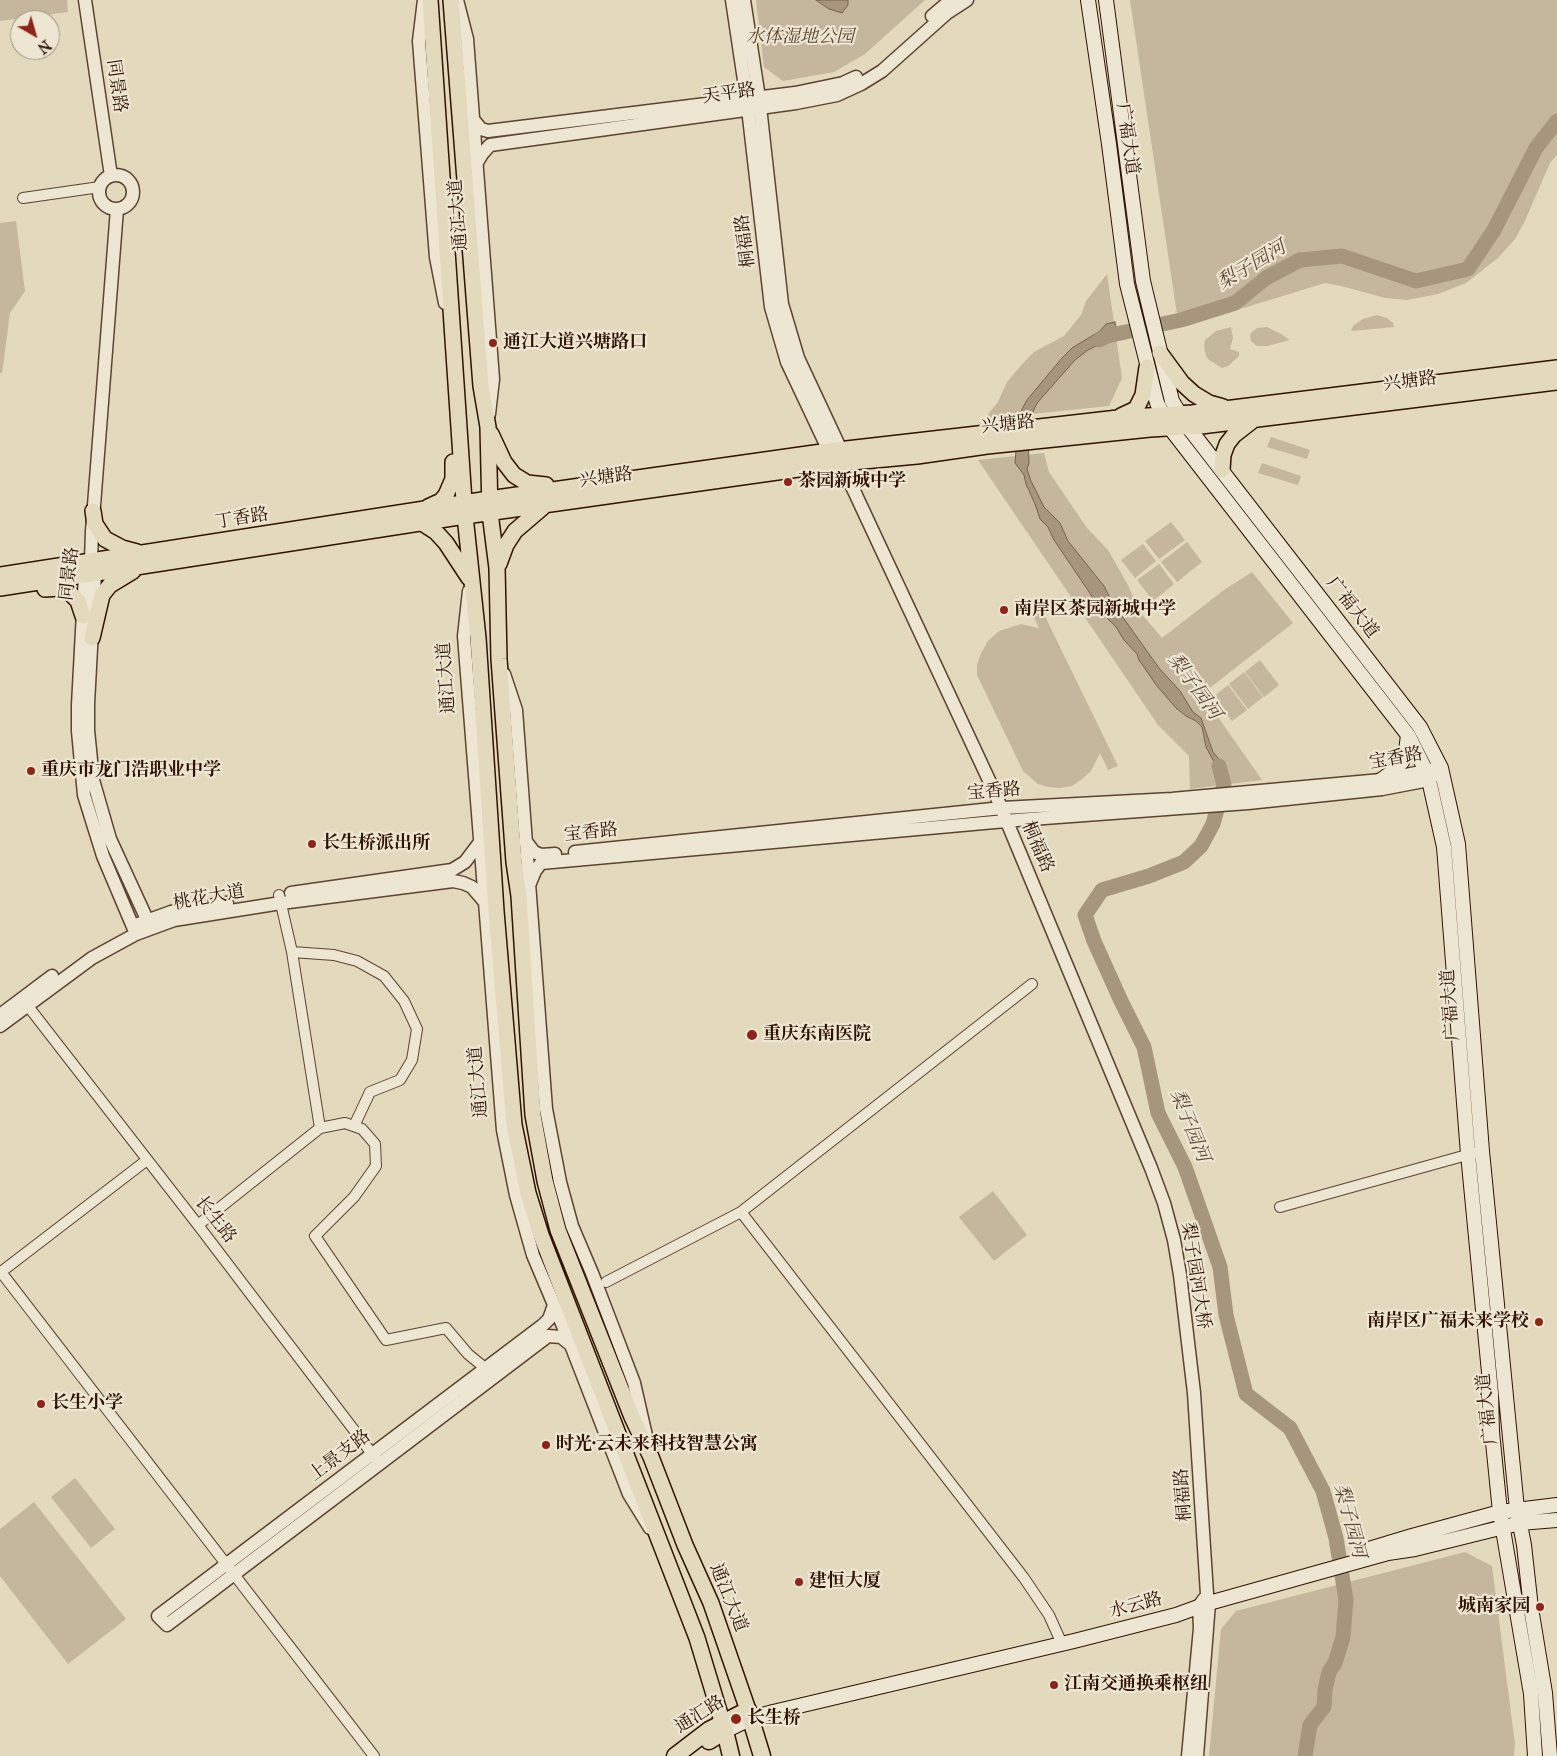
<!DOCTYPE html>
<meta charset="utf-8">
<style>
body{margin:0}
#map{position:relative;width:1557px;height:1756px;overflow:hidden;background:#e3d9bc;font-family:"IM FELL Great Primer",serif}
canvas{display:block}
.north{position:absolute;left:10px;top:10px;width:50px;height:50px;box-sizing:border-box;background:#ede6d3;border:1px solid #a19280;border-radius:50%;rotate:142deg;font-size:14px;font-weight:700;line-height:20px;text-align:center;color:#301303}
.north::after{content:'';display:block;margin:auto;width:18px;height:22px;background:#8f2418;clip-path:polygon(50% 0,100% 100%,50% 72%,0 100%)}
</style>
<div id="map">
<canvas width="1557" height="1756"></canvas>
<div class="north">N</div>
</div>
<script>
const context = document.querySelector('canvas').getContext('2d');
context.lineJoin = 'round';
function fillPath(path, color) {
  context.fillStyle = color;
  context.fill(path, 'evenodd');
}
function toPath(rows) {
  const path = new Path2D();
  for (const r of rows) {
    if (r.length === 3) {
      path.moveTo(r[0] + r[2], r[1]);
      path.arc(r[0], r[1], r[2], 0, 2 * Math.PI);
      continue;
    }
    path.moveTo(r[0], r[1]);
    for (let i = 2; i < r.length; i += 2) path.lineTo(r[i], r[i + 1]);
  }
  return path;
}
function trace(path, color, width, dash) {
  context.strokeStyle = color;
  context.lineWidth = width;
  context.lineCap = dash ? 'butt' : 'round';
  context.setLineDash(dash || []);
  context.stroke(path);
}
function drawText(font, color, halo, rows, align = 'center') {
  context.font = font + ' "IM FELL Great Primer","Noto Serif SC",serif';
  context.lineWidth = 4.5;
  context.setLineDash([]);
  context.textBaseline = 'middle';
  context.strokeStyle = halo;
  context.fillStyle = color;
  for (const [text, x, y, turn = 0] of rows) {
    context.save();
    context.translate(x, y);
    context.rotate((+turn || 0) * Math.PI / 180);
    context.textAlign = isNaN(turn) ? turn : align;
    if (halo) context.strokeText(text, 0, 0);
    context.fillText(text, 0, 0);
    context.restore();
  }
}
fillPath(toPath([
 [0,0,67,0,68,12,0,21],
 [756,0,925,0,865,54,834,72,783,81,764,67],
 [1130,0,1557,0,1557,155,1550,163,1524,223,1515,239,1498,258,1466,283,1438,294,1407,300,1385,298,1341,286,1325,283,1179,328],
 [16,221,25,291,10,313,2,373,0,373,0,223],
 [1107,274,1122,378,1109,406,984,419,998,402,1007,382,1023,363,1034,352,1064,336,1081,315,1086,301],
 [1377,315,1387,318,1393,323,1394,327,1353,331,1351,330,1354,325,1363,319],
 [1231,327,1233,338,1230,349,1239,352,1239,356,1228,366,1222,368,1209,360,1206,356,1204,346,1205,340,1216,331],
 [1267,327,1281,334,1290,340,1267,346,1257,346,1251,341,1250,334,1257,328],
 [1271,437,1310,450,1307,459,1267,447],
 [1044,453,1049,472,1087,528,1108,550,1128,585,1139,611,1162,638,1224,590,1252,572,1293,623,1202,694,1262,780,1190,789,1189,756,1158,725,978,460],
 [1262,463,1301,476,1298,485,1258,473],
 [1171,522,1185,540,1159,559,1145,541],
 [1187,542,1202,562,1177,582,1161,562],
 [1143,544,1156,561,1135,578,1121,560],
 [1159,564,1174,584,1153,601,1137,580],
 [1039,604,1118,766,1108,770,1100,753,1091,771,1082,779,1072,786,1060,788,1048,787,1038,784,1023,771,977,675,977,665,981,653,988,641,999,631,1021,624,1039,628,1030,609],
 [1260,660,1279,685,1264,697,1245,672],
 [1244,672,1263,697,1248,709,1229,684],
 [1228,685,1247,710,1232,721,1213,697],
 [993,1191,1027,1235,994,1261,959,1217],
 [75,1478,115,1529,91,1548,51,1497],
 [34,1502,126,1619,68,1664,0,1576,0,1529],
 [1465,1552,1492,1566,1515,1744,1514,1756,1209,1756,1221,1629,1236,1611]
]), '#c5b79d');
const water = toPath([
 [816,0,848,0,848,5,842,13,829,9,816,0],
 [1115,322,1117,338,1108,340,1088,350,1075,360,1038,402,1034,409,1028,438,1029,463,1027,469,1031,481,1044,507,1060,523,1068,541,1104,586,1112,602,1159,668,1180,691,1193,712,1201,718,1213,752,1223,764,1227,784,1217,786,1220,781,1219,771,1206,747,1202,727,1196,721,1186,716,1176,708,1157,686,1139,660,1137,654,1124,640,1116,627,1106,617,1054,540,1048,527,1040,519,1035,504,1026,484,1024,475,1015,463,1018,424,1022,409,1027,400,1062,358,1072,348,1100,331,1106,324,1115,322]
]);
fillPath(water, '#a6967d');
trace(water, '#77624c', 1);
trace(toPath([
 [1099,340,1107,336,1181,320,1235,303,1266,278,1300,260,1342,256,1416,281,1468,269,1494,230,1536,148,1557,121],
 [1219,766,1224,785,1213,824,1201,846,1184,862,1149,876,1102,890,1085,915,1094,941,1121,1001,1144,1047,1158,1113,1185,1167,1220,1267,1226,1315,1246,1394,1290,1428,1323,1491,1336,1538,1346,1600,1343,1637,1335,1663,1329,1672,1325,1690,1324,1707,1310,1725,1305,1756]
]), '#a6967d', 15);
const minor = toPath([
 [23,198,100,187],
 [292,952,334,955,357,961,384,976,404,1001,417,1029,412,1060,400,1080,370,1092,354,1126],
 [24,1001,198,1225,376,1459],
 [320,1128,345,1123,362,1129,375,1144,376,1166,354,1197,315,1236,386,1340,446,1328,468,1354,491,1373],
 [147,1160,1,1272,374,1756],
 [1280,1207,1474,1153],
 [741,1212,1024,1578,1049,1615,1062,1644],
 [198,1225,320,1128,292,952,279,895],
 [606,1282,741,1212,1032,984]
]);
const tertiary = toPath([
 [85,0,111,176],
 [424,0,419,41,436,257,445,303],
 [457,0,467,39,493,379,489,414],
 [732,0,747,100,771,307,787,362,829,451,841,463,995,793,1151,1168,1164,1203,1174,1240,1180,1275,1194,1393,1207,1594,1209,1603,1197,1756],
 [744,0,759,98,782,304,798,358,841,450,841,458],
 [932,16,951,0],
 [472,118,481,129,488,131,795,93,843,83,856,77],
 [475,166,482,154,490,145,796,103,837,95,861,84,882,71,947,13,967,0],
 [116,192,17],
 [117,209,92,531,91,561,85,575,78,705,78,731,84,795,103,856,136,934],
 [93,566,95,574,88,704,88,730,93,780,110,839,150,926],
 [469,591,464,636,503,1130,516,1195,533,1255,571,1345,629,1494,650,1528],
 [504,674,516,710,546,1109,560,1182,572,1226,592,1273,634,1383,647,1440],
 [525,840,534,852,541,855,555,854],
 [575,852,1002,808,1172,799,1381,780,1436,769],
 [528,888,535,871,541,863,1017,820,1248,803,1382,789,1429,780,1435,774],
 [291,893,452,870,465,862,480,842],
 [133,926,171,912,227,903],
 [0,1015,52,976],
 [0,1026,92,958,136,934,174,920,281,903,453,881,463,883,472,887,484,901],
 [554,1305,549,1319,543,1325,158,1616,167,1625,548,1336,561,1337,571,1345],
 [1188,1756,1200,1628,1199,1606,1204,1599]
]);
const secondary = toPath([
 [1088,0,1109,144,1127,284,1157,403,1170,428,1408,735,1426,771,1429,780,1444,847,1468,1154,1491,1393,1492,1432,1500,1512,1531,1694,1535,1756],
 [1106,0,1143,281,1172,401,1188,427,1420,727,1441,768,1458,844,1482,1151,1517,1509,1524,1545,1531,1608,1545,1693,1550,1756],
 [1381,780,1395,770,1402,762,1406,751,1408,735],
 [1369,1549,1412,1536,1500,1512,1557,1505],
 [725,1731,752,1718,773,1712,1074,1641,1176,1615,1209,1603,1388,1553,1415,1549,1520,1523,1557,1520]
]);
const primary = toPath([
 [430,0,465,516,478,638,496,911,514,1125,528,1193,541,1235,697,1638,725,1731],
 [451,0,481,386,488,427,490,513,497,568,499,659,514,862,519,896,533,1115,545,1181,558,1230,632,1417,651,1457,685,1545,711,1603,748,1710],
 [1160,353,1182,383,1194,394,1209,403,1223,407],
 [1121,416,1136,409,1143,395,1147,367],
 [491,434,504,462,514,475,527,483,546,485],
 [1222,470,1223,455,1227,444,1234,435,1252,421],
 [428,507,441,501,446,495,453,479,453,462],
 [93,511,95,524,105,539,122,548,137,552],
 [422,523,436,532,446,543,469,578],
 [499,564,506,545,515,531,543,507],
 [0,575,489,499,829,451,1118,418,1192,413,1557,368],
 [0,588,465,516,841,463,917,456,987,446,1150,429,1201,426,1557,382],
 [45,589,60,588,69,592,78,601,83,616],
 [92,638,102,595,110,585,133,571]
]);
const trunk = toPath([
 [709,1741,725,1731,731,1756],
 [675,1756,709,1730,748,1710,762,1756]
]);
trace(minor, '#5d4431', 12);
trace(tertiary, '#5d4431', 15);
trace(secondary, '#301303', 16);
trace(primary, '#301303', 18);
trace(trunk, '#301303', 19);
trace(minor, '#ede6d3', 10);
trace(tertiary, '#ede6d3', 12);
trace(secondary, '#ede6d3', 14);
trace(primary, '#e3d9bc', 15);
trace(trunk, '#e3d9bc', 16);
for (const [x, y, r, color] of [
 [493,343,5,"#8f2418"],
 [788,482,5,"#8f2418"],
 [1004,610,5,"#8f2418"],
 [31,771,5,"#8f2418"],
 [312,844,5,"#8f2418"],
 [752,1035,6,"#8f2418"],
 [1539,1322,5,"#8f2418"],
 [41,1404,5,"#8f2418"],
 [546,1445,5,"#8f2418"],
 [799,1582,5,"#8f2418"],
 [1540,1607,5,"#8f2418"],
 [1054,1685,5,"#8f2418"],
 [736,1719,6,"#8f2418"]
]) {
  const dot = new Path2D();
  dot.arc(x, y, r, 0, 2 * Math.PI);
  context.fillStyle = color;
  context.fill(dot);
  trace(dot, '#ede6d3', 2);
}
drawText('italic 18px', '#5d4431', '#ede6d3', [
 ["水体湿地公园",800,38]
]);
drawText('18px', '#301303', '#ede6d3', [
 ["同景路",116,86,82],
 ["天平路",729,94,-8],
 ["广福大道",1127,139,82],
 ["通江大道",459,215,-95],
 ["桐福路",746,241,-97],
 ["兴塘路",1410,382,-7],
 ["兴塘路",1008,425,-6],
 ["兴塘路",606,478,-8],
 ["丁香路",242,519,-9],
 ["同景路",70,574,-83],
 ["广福大道",1352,608,52],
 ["通江大道",447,678,-94],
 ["宝香路",1396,759,-10],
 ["宝香路",994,792,-5],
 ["宝香路",591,833,-6],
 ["桐福路",1037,847,67],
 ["桃花大道",209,898,-10],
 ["广福大道",1451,1005,-94],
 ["通江大道",479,1082,-95],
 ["长生路",215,1220,52],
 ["梨子园河大桥",1195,1276,81],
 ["广福大道",1488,1409,-96],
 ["上景支路",340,1456,-37],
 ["桐福路",1184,1495,-94],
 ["通江大道",728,1598,68],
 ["水云路",1136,1606,-15],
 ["通汇路",700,1715,-32]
]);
drawText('bold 18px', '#301303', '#ede6d3', [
 ["通江大道兴塘路口",503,343],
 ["茶园新城中学",798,482],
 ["南岸区茶园新城中学",1014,610],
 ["重庆市龙门浩职业中学",41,771],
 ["长生桥派出所",322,844],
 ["重庆东南医院",763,1035],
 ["南岸区广福未来学校",1529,1322,"right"],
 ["长生小学",51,1404],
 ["时光·云未来科技智慧公寓",556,1445],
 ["建恒大厦",809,1582],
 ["城南家园",1530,1607,"right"],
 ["江南交通换乘枢纽",1064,1685],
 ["长生桥",747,1719]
], 'left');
drawText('italic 19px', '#5f4734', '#ede6d3', [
 ["梨子园河",1252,266,-31],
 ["梨子园河",1194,687,54],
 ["梨子园河",1189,1126,68],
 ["梨子园河",1349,1521,75]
]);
</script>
